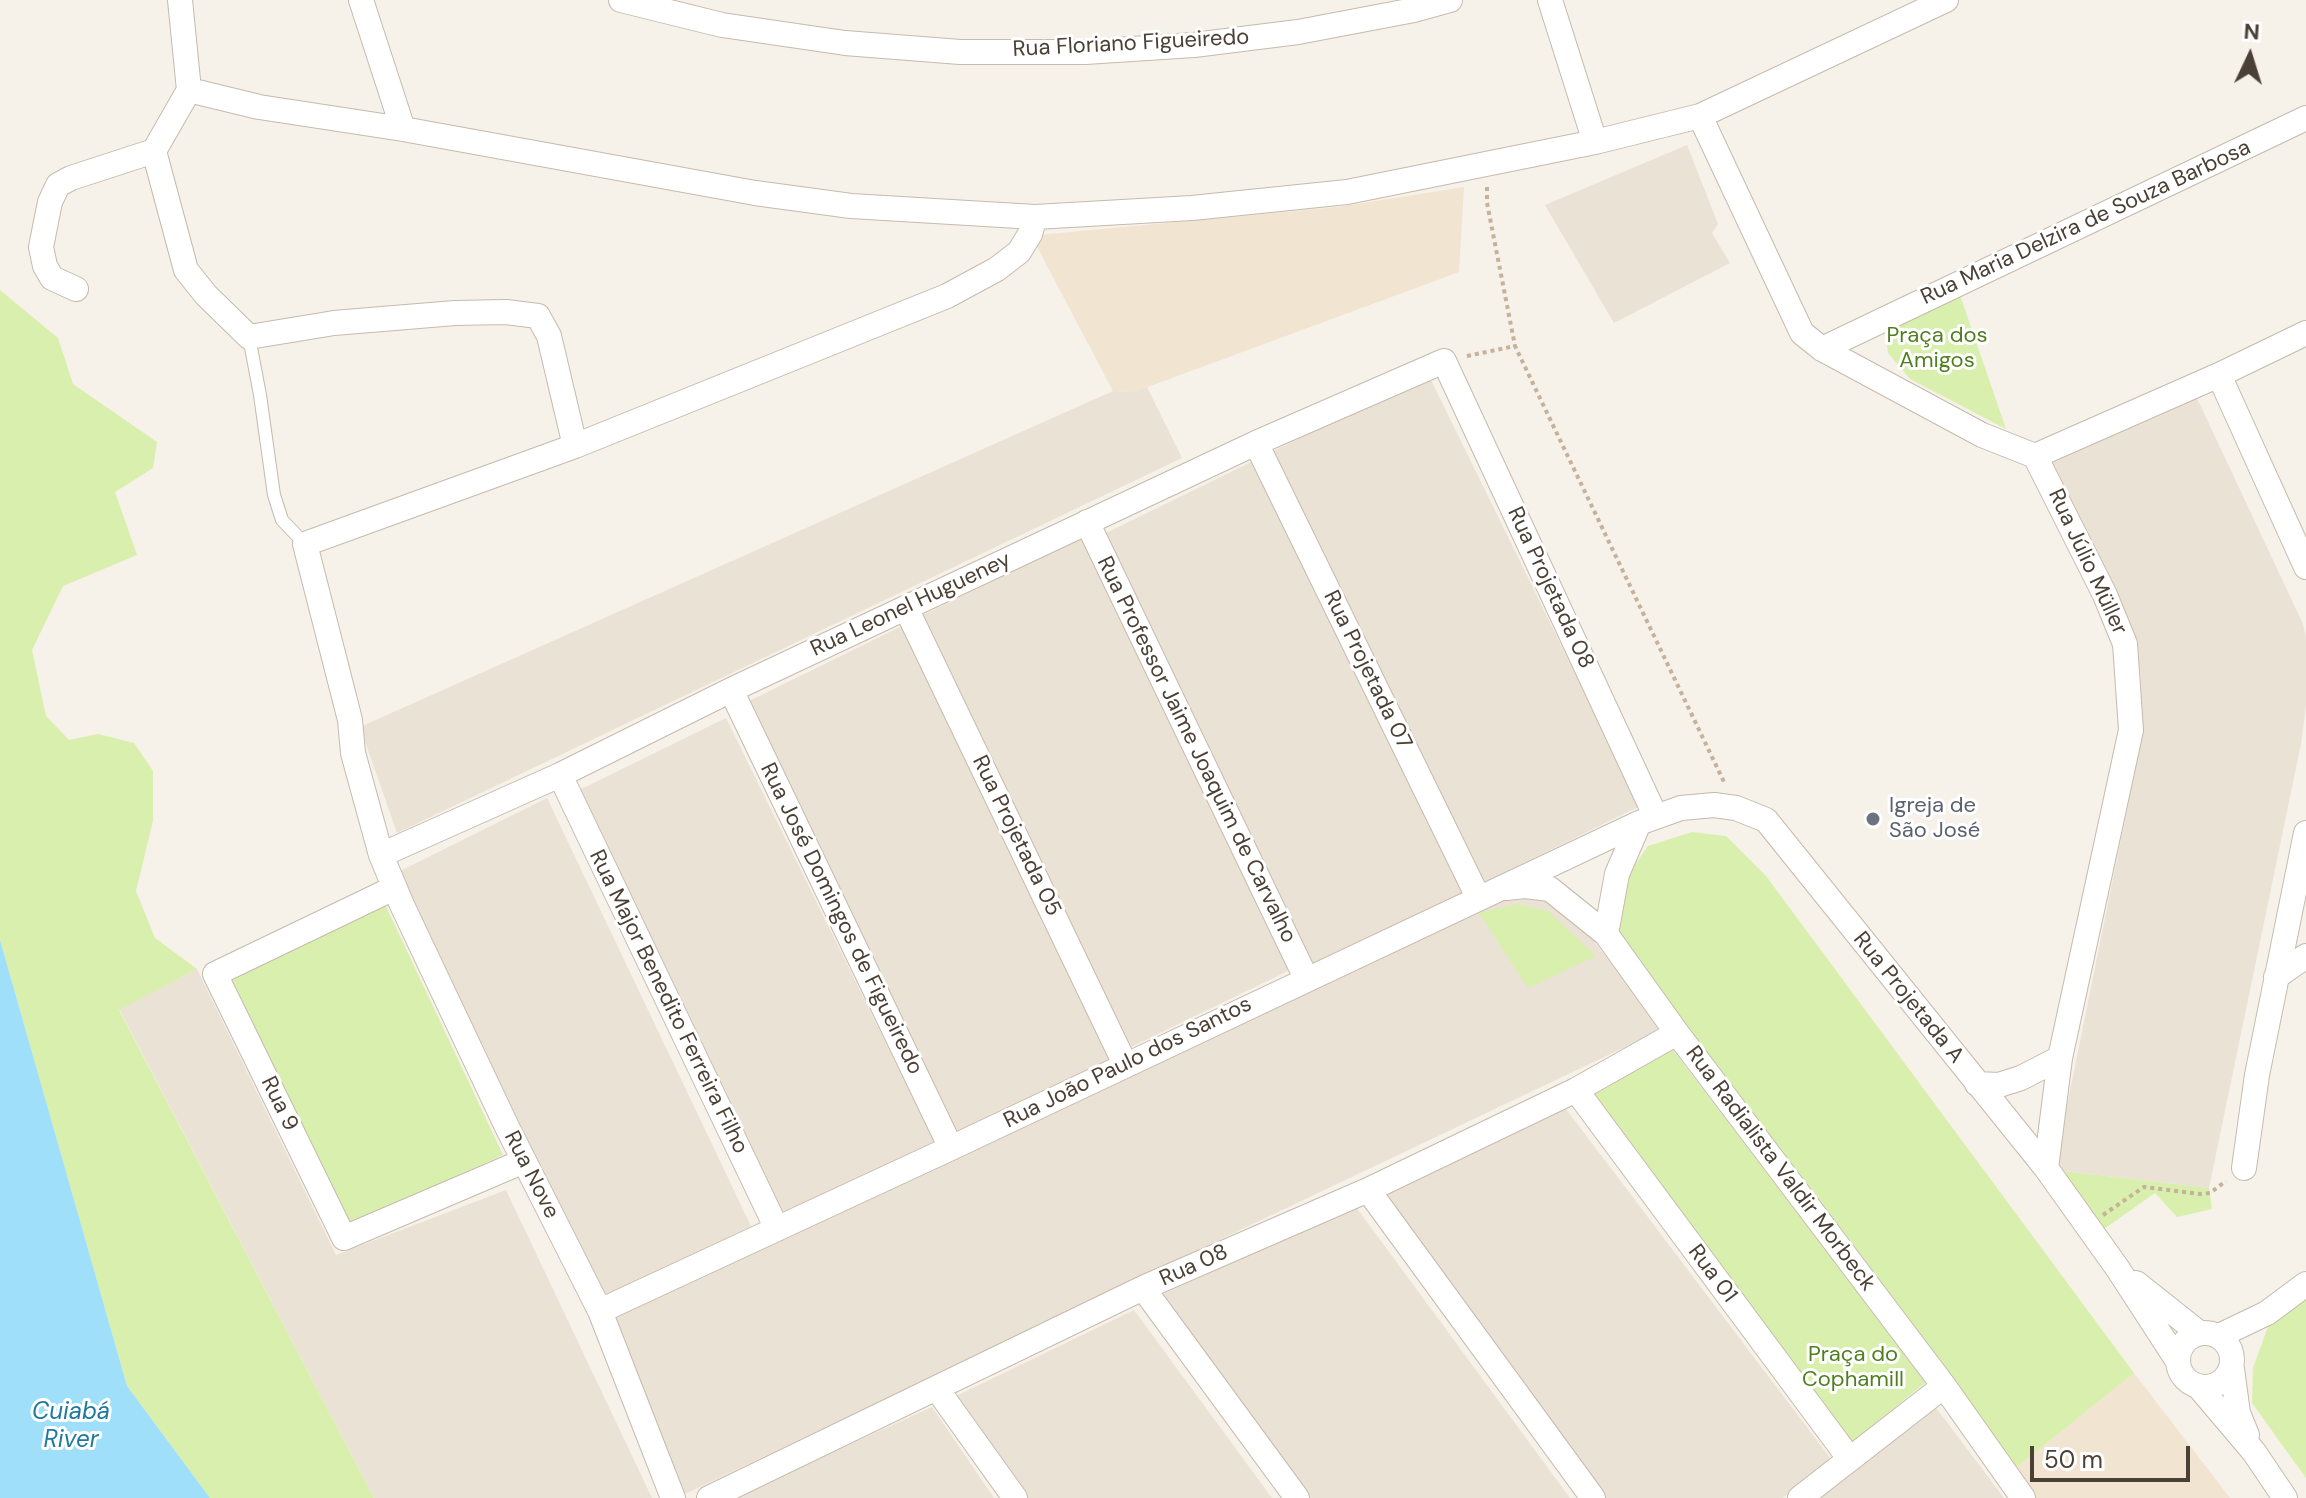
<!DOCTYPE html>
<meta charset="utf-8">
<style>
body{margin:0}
#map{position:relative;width:2306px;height:1498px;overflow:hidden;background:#f6f1e9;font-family:"DM Sans",sans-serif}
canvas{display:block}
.north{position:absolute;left:2210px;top:16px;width:80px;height:80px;-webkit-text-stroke:6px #fff;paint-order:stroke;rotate:4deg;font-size:22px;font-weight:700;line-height:32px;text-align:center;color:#4b4036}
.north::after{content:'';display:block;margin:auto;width:28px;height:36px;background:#4b4036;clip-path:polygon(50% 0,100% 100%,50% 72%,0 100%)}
.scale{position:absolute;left:2030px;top:1446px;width:160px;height:36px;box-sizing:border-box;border:4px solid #4b4036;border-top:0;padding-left:10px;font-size:24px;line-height:28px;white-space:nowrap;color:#4b4036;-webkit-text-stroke:6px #fff;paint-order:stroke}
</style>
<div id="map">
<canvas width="2306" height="1498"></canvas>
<div class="north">N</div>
<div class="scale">50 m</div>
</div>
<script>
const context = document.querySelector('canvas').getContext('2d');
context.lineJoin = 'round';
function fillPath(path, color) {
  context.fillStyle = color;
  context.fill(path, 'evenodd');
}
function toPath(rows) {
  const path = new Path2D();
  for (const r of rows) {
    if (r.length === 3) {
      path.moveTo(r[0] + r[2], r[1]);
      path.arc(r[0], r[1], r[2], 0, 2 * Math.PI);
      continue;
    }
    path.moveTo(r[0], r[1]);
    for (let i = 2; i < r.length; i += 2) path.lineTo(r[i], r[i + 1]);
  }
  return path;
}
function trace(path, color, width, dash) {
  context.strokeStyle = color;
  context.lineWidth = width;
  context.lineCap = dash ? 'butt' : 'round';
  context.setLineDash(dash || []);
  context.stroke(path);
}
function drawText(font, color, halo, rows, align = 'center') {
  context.font = font + ' "DM Sans",sans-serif';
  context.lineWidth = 6;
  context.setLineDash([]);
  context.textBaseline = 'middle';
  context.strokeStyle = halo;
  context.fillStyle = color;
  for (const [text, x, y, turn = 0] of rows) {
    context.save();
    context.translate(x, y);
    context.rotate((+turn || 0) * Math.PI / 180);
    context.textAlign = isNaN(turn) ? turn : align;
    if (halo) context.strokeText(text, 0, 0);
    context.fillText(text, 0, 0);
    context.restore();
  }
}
fillPath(toPath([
 [1687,145,1718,224,1712,233,1730,263,1614,323,1545,205],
 [1429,376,1640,806,1479,885,1267,454],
 [1147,387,1182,458,397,833,360,727,1113,391,1134,392],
 [2195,394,2303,624,2306,637,2306,705,2301,744,2209,1188,2054,1170,2139,750,2141,677,2135,642,2050,464],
 [1257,459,1469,890,1308,968,1096,538],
 [1081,538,1292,969,1131,1047,919,617],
 [902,626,1114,1057,953,1135,741,705],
 [726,718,938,1149,776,1227,565,797],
 [547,798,751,1226,602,1302,390,876],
 [1540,897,1586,931,1663,1029,685,1494,614,1314,1496,900],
 [197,969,336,1255,506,1190,652,1498,374,1498,119,1009],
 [1566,1109,1831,1459,1783,1498,1605,1498,1383,1197],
 [1356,1207,1570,1498,1310,1498,1161,1295],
 [1134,1310,1272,1498,1028,1498,954,1397],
 [1934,1405,2004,1498,1820,1498],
 [932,1407,994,1498,732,1498]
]), '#ebe2d6');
fillPath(toPath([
 [1464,187,1459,272,1134,392,1113,391,1034,241,1039,235,1338,207],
 [2134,1373,2230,1498,2034,1498,2012,1471]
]), '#f1e4d1');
fillPath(toPath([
 [0,290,58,338,73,384,157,442,153,468,115,492,137,555,63,586,32,650,46,716,69,740,98,734,134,743,153,771,153,821,136,891,155,938,197,969,119,1010,374,1498,210,1498,127,1386,0,940],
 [1960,295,2006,429,1910,379,1888,353,1886,338,1894,326],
 [1692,832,1726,836,1766,876,2134,1373,2012,1471,1614,930,1619,888,1648,846],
 [383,900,503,1155,348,1227,228,973],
 [1517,904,1548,911,1596,956,1528,988,1479,913],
 [1670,1046,1926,1382,1849,1445,1585,1091],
 [2054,1170,2209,1188,2212,1209,2177,1217,2155,1193,2104,1229],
 [2306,1293,2306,1478,2252,1403,2253,1368,2269,1324]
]), '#d9efae');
fillPath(toPath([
 [0,940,127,1386,210,1498,0,1498]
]), '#9fdff9');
const lane = toPath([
 [249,337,260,395,274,495,282,520,305,544]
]);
const street = toPath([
 [180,0,189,90],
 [361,0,403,129],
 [621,0,722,25,845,43,960,52,1085,52,1194,45,1298,32,1414,10,1450,0],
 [1550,0,1595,142],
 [189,90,259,107,403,129,755,193,851,206,1035,217,1192,208,1347,192,1595,142,1700,116,1946,0],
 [1700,116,1802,333,1822,349,1982,435,2035,456,2105,595,2125,644,2131,730,2060,1058,2046,1168],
 [154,151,186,270,206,295,249,337,334,323,455,313,506,312,538,316,549,336,575,446],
 [154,151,189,90],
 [76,289,52,278,45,266,41,247,50,202,58,185,71,178,154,151],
 [1822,349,2306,118],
 [2219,375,2306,567],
 [1256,443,1478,897],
 [2035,456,2219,375,2306,333],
 [1087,522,1306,978],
 [906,608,1125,1064],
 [731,690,951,1148],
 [560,775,777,1229],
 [1639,823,1617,874,1606,934,1677,1033,1944,1386,2023,1498],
 [381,855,560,775,731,690,1256,443,1444,361,1655,815],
 [394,888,215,974,344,1238,524,1161],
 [1506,888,1525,886,1550,889,1606,934],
 [2276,977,2306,956],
 [1977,1084,1999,1085,2021,1078,2060,1058],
 [1576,1090,1849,1458],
 [2244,1168,2257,1075,2306,833],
 [1368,1190,1593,1498],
 [2136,1283,2199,1333],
 [1143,1288,1297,1498],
 [600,1311,951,1148,1639,823,1681,808,1714,805,1736,808,1766,820,2046,1168,2118,1269,2177,1360],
 [2205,1360,27],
 [2219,1336,2267,1313,2306,1284],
 [2232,1369,2238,1413,2247,1435],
 [2199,1387,2254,1452,2285,1498],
 [937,1389,1015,1498],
 [673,1498,600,1311,508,1129,402,905,381,855,353,753,350,720,305,544,575,446,947,296,997,269,1019,252,1030,234,1035,217],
 [709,1498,1143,1288,1368,1190,1576,1090,1677,1033],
 [1800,1498,1944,1386]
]);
trace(lane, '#c6baad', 14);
trace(street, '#c6baad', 26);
trace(toPath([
 [1487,187,1487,203,1515,346],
 [1467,356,1515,346,1725,784],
 [2103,1215,2144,1187,2200,1194,2210,1193,2226,1181]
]), '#c6b19a', 4, [4, 4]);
trace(lane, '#fff', 12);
trace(street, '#fff', 24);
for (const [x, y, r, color] of [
 [1873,819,8,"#6b7280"]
]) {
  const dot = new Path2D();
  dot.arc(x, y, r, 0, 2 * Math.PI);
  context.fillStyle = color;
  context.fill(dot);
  trace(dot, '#fff', 3);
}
drawText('22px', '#4b4036', '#fff', [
 ["Rua Floriano Figueiredo",1131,44,-3],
 ["Rua Maria Delzira de Souza Barbosa",2086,223,-25],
 ["Rua Júlio Müller",2087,562,65],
 ["Rua Projetada 08",1550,588,65],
 ["Rua Leonel Hugueney",911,605,-25],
 ["Rua Projetada 07",1367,670,64],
 ["Rua Professor Jaime Joaquim de Carvalho",1196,750,64],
 ["Rua Projetada 05",1016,836,64],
 ["Rua José Domingos de Figueiredo",841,919,64],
 ["Rua Projetada A",1908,998,51],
 ["Rua Major Benedito Ferreira Filho",668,1002,64],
 ["Rua João Paulo dos Santos",1128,1063,-26],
 ["Rua 9",279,1104,64],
 ["Rua Radialista Valdir Morbeck",1780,1169,53],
 ["Rua Nove",531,1175,63],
 ["Rua 08",1194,1266,-24],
 ["Rua 01",1712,1274,53]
]);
drawText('22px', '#507f20', '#fff', [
 ["Praça dos",1937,336],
 ["Amigos",1937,361],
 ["Praça do",1853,1355],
 ["Cophamill",1853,1380]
]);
drawText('22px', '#5b616d', '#fff', [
 ["Igreja de",1889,806],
 ["São José",1889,831]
], 'left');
drawText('italic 24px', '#1e79a1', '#fff', [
 ["Cuiabá",71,1413],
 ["River",71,1441]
]);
</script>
